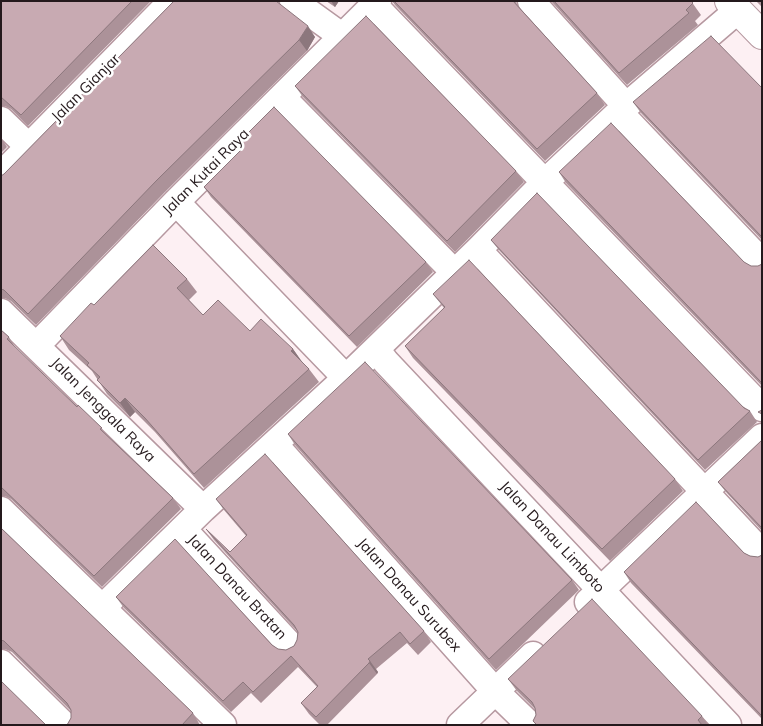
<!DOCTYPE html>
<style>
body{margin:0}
#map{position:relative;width:763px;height:726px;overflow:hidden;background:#fdf0f3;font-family:Mulish,sans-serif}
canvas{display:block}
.frame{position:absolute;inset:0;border:2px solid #24191c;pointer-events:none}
</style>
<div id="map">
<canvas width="763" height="726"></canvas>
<div class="frame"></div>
</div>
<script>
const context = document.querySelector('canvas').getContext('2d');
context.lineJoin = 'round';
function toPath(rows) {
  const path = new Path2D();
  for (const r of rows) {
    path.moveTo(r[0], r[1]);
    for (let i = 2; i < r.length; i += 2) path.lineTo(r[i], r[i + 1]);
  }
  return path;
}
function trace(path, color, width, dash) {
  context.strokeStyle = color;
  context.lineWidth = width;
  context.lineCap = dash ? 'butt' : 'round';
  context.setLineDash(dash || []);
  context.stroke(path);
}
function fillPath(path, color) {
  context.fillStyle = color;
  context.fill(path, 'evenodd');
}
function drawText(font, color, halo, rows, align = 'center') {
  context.font = font + ' Mulish,sans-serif';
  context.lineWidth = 5;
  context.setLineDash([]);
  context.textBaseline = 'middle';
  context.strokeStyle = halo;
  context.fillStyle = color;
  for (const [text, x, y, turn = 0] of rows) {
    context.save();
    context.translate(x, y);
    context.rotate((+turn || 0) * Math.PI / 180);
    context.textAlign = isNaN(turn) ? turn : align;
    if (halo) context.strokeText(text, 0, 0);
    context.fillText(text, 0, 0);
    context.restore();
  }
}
const minor = toPath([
 [293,1,343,37],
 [531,1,626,106],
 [374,5,762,408],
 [282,97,454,272],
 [620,113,762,262],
 [1,120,28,146],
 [1,175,172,1],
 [176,202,346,378],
 [478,250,762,553],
 [1,312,203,509],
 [37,345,176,202,378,1],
 [376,349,386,362,728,725],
 [275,445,495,691,530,725],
 [1,510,223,725],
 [183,529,291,646],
 [588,602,762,437],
 [102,608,203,509,346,378,478,250,545,182,626,106,738,10],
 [1,663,64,725],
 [460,725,533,655]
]);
const tertiary = toPath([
 [729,1,762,35]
]);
trace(minor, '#b698a0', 29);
trace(tertiary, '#b698a0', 30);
trace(minor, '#fff', 26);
trace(tertiary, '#fff', 28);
fillPath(toPath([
 [1,1,151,1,28,126,11,109,5,106,1,106],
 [174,1,278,1,279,4,315,37,307,51,165,192,36,325,11,301,5,298,1,298,1,176,4,174],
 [326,1,339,1,335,7],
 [392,1,516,1,517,5,597,93,605,105,545,161,395,5],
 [551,1,691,1,701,15,695,21,698,25,627,85],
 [756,1,762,1,762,7],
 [295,86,516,171,524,182,455,252,303,97],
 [762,88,762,240,641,113,633,102],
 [1,138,7,147,1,153],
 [239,142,426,262,433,272,357,347,211,197,204,187,243,148],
 [559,172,751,266,758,266,762,264,762,386,566,183],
 [491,240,750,411,757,422,705,470,499,250],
 [187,279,197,292,189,300,203,315,250,331,293,349,301,361,309,369,319,382,204,488,155,432,135,412,130,417,107,394,92,371,69,350,60,336,94,305],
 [433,294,675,479,683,491,610,561,413,358,405,346,444,308],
 [1,330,9,337,16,349,173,498,181,509,102,587,11,499,5,496,1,496],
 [288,434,572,580,579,590,496,670,295,445],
 [762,440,762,531,726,492,718,482],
 [216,499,424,631,431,642,418,655,407,643,376,669,378,672,377,674,327,725,320,725,309,714,301,703,317,687,298,667,261,703,251,693,231,712,124,608,116,597,272,645,278,649,286,650,294,646,297,640,298,632,297,631,214,540,206,529,230,552,246,536,224,510],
 [1,528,193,713,200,725,67,725,71,718,71,711,12,652,5,649,1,649],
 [744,553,750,556,758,557,762,555,762,719,631,583,624,572],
 [508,679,702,716,708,725,536,725,533,721,536,715,535,709,517,691]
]), '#ac9299');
fillPath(toPath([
 [331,1,339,1,335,7],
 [308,26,315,37,307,51,299,40],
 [293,349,303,363,291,351],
 [125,398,135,412,130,417,120,403],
 [370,661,378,672,377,674,369,663]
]), '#8c777d');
const building = toPath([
 [1,1,132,1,21,115,1,97,1,1],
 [174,1,276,1,308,26,299,40,157,180,28,314,4,290,1,289,1,176,4,174,174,1],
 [394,1,513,1,597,93,537,149,394,1],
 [554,1,691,1,693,3,686,10,689,13,619,73,554,1],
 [366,16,516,171,447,241,295,86,366,16],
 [711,36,762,88,762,237,633,102,711,36],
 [274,107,426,262,349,336,204,187,244,147,239,142,274,107],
 [611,123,744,262,751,266,758,266,762,264,762,383,559,172,611,123],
 [537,193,744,408,750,411,698,460,491,240,537,193],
 [153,245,187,279,177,288,203,315,218,300,250,331,261,319,293,349,291,351,309,369,194,474,145,418,125,398,120,403,97,380,100,377,87,365,89,363,60,336,91,303,94,305,153,245],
 [469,260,675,479,602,549,405,346,445,307,433,294,469,260],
 [1,330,9,337,7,339,77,407,78,405,102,428,100,429,173,498,94,576,1,487,1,330],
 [365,362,572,580,489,659,288,434,365,362],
 [762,410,762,414,758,412,762,410],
 [762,440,762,528,718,482,762,440],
 [265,454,424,631,410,644,400,632,368,659,370,661,369,663,316,717,301,703,318,686,291,656,253,692,243,682,223,701,116,597,175,539,272,645,278,649,286,650,294,646,297,640,298,632,294,625,206,529,230,552,247,535,216,499,265,454],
 [696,502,744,553,750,556,758,557,762,555,762,716,624,572,696,502],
 [1,528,193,713,182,725,67,725,71,718,71,710,67,703,4,641,1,640,1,528],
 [592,599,702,716,698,720,702,725,537,725,533,721,536,715,535,708,532,702,508,679,592,599],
 [1,681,46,725,1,725,1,681]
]);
fillPath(building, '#c8aab2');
trace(building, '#8c777d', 1);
drawText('15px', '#24191c', '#fff', [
 ["Jalan Gianjar",86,88,-45],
 ["Jalan Kutai Raya",206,172,-45],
 ["Jalan Jenggala Raya",103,410,45],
 ["Jalan Danau Limboto",552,537,47],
 ["Jalan Danau Bratan",237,587,47],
 ["Jalan Danau Surubex",409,595,48]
]);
</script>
